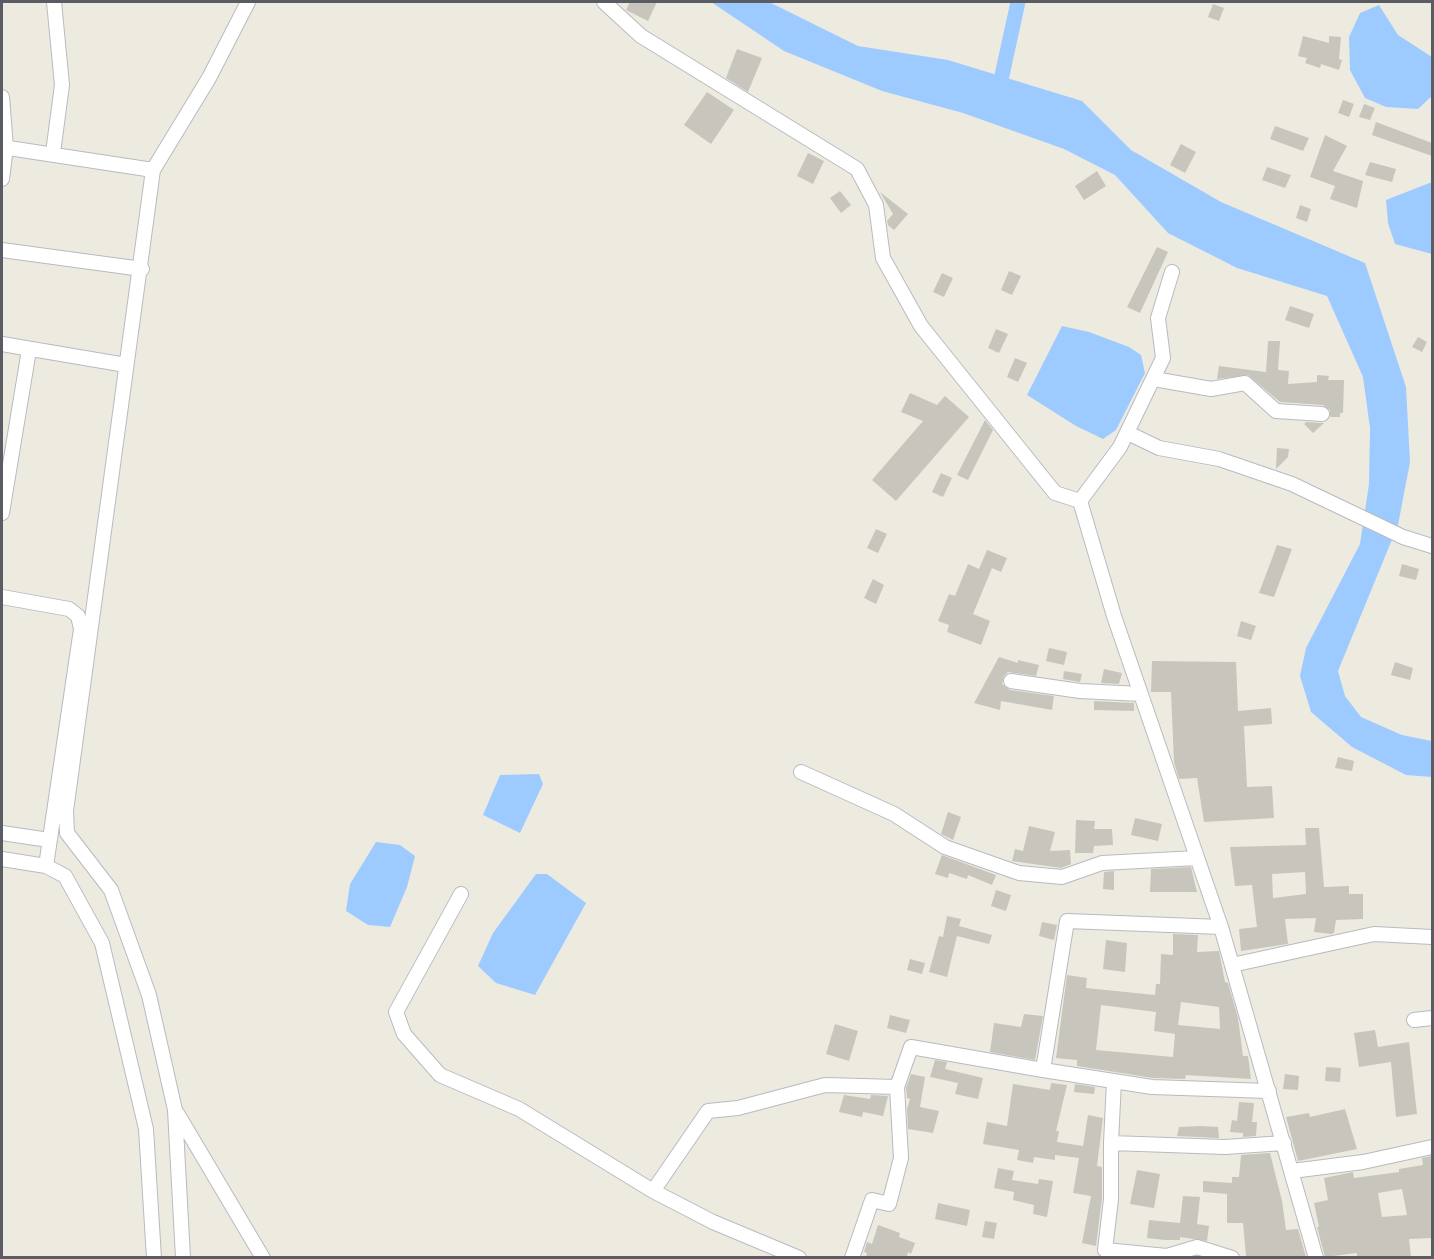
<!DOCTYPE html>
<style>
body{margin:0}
#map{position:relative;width:1434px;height:1259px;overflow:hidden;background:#edebe0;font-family:"Noto Sans",sans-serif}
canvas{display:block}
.frame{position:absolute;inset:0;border:3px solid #595c62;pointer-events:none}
</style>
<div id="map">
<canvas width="1434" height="1259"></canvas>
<div class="frame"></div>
</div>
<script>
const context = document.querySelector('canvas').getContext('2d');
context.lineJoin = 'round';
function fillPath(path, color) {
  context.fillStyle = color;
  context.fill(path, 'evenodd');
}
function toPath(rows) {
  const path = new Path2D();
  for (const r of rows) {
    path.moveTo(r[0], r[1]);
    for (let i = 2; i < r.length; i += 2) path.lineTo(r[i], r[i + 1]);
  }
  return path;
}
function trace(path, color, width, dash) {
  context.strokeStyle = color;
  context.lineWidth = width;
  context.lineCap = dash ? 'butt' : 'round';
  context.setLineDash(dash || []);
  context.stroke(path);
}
fillPath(toPath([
 [711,2,769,2,858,46,948,60,1082,101,1131,150,1221,202,1365,263,1406,387,1410,462,1398,525,1338,671,1345,696,1361,717,1402,735,1432,741,1432,777,1406,775,1352,747,1311,712,1300,676,1306,648,1360,544,1369,484,1370,428,1363,377,1327,296,1237,268,1168,233,1115,175,1064,149,963,113,882,91,784,51],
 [1379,5,1398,35,1432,57,1432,96,1418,109,1386,107,1365,98,1350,70,1349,37,1360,13],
 [1432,182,1432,254,1395,244,1388,223,1386,200],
 [1062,326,1089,332,1129,347,1141,355,1145,373,1116,430,1103,439,1076,426,1027,395],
 [539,774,543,784,520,833,483,815,500,775],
 [376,842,400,845,415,856,407,887,390,927,368,925,346,911,350,884],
 [536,874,547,874,586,903,535,995,496,983,478,966,493,933]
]), '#9ecbff');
trace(toPath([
 [999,89,1018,2]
]), '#9ecbff', 15);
fillPath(toPath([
 [630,2,657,2,648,21,626,10],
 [1213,4,1224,8,1219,21,1208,17],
 [1303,36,1329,43,1329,36,1341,37,1339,59,1342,60,1339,70,1321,64,1320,68,1305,63,1307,58,1298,56],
 [737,49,762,58,748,92,726,78],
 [707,92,734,110,711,144,684,125],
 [1343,100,1354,104,1349,117,1338,113],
 [1364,104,1375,108,1370,120,1359,117],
 [1376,122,1432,143,1432,156,1372,135],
 [1275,126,1309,138,1303,151,1270,139],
 [1325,135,1347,146,1333,171,1363,181,1357,208,1330,199,1335,186,1310,177],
 [1181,144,1196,152,1185,173,1170,165],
 [808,153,824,161,813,184,797,176],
 [1370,162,1396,169,1392,182,1365,175],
 [1267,167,1291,175,1285,188,1262,180],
 [1097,171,1106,186,1084,200,1075,186],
 [840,191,851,205,841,213,830,198],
 [880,192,908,214,894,230,888,225,887,221,893,214],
 [1300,205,1311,209,1307,222,1296,218],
 [1157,247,1168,252,1140,313,1127,307],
 [1009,271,1021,276,1012,295,1001,290],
 [942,273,953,278,944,297,933,292],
 [1290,306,1314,314,1309,328,1285,320],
 [996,329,1008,334,999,353,988,348],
 [1418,337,1427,342,1422,352,1412,347],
 [1268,341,1280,341,1278,370,1289,371,1288,384,1317,382,1317,375,1329,376,1328,380,1344,380,1343,413,1340,413,1340,417,1330,417,1330,410,1323,405,1280,402,1248,375,1217,379,1219,366,1266,372],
 [1015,358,1027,363,1018,382,1007,377],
 [910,393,937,405,945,396,969,417,896,501,872,480,923,421,901,412],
 [985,420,993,430,968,480,957,475],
 [1306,422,1321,423,1324,423,1313,433,1304,424],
 [1277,448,1289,449,1288,457,1276,469],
 [941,473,952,478,943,497,932,492],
 [876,529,887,534,878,553,867,548],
 [1277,545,1292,549,1274,597,1259,593],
 [987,550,1007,558,1001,572,992,568,973,614,990,621,981,645,947,632,949,625,938,621,949,594,955,596,968,564,979,569],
 [1402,564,1419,569,1416,580,1399,576],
 [873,579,884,585,876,604,864,598],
 [1241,621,1256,626,1251,640,1237,636],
 [1049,648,1067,652,1064,665,1046,661],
 [999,657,1018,663,1018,660,1039,665,1036,676,1008,672,1004,676,1002,684,1010,690,1054,696,1052,710,1001,701,1000,710,974,703],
 [1152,661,1236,662,1238,711,1271,708,1272,724,1244,726,1247,787,1272,786,1274,818,1204,822,1197,778,1179,779,1174,762,1171,692,1151,692],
 [1395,662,1413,668,1410,680,1391,675],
 [1104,669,1122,673,1119,684,1101,683],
 [1064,671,1082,674,1080,682,1063,679],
 [1094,701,1134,703,1134,711,1094,710],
 [1338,757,1354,761,1352,771,1335,768],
 [948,812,961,817,953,840,941,834],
 [1135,818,1162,824,1158,841,1131,835],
 [1076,820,1095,821,1094,829,1112,829,1113,845,1094,846,1093,853,1075,853],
 [1029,826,1055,832,1050,851,1070,850,1071,864,1061,868,1012,861,1015,849,1023,851],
 [1305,828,1319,828,1324,887,1349,886,1349,894,1363,894,1363,919,1336,920,1334,933,1331,934,1314,932,1316,918,1285,919,1288,944,1241,951,1239,929,1257,927,1252,885,1235,886,1230,847,1306,845],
 [1305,872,1306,894,1273,898,1272,874],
 [942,855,996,875,992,885,968,875,967,879,949,873,948,878,935,874],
 [1191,867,1197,892,1150,892,1151,869],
 [1114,871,1114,890,1103,889,1104,872],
 [996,890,1011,895,1006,911,991,906],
 [947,916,961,919,959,926,992,935,989,944,957,936,947,977,929,972,939,936,943,937],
 [1042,922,1057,925,1054,940,1039,936],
 [1173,934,1198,935,1197,952,1219,951,1225,982,1228,983,1238,1018,1243,1056,1248,1056,1251,1079,1186,1075,1185,1079,1153,1078,1077,1066,1077,1060,1056,1058,1067,975,1087,978,1086,988,1155,995,1156,984,1160,984,1161,954,1173,955],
 [1181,1002,1219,1007,1220,1029,1178,1025],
 [1101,1005,1156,1012,1154,1031,1175,1034,1173,1057,1096,1050],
 [1106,940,1127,943,1125,972,1103,969],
 [910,959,925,963,922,974,907,970],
 [1024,1014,1043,1016,1035,1060,990,1052,994,1023,1021,1027],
 [890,1015,910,1020,906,1033,887,1028],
 [835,1024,858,1031,849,1061,826,1054],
 [1375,1030,1378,1047,1409,1042,1417,1114,1396,1117,1391,1062,1359,1067,1354,1033],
 [935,1060,947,1062,945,1069,983,1078,978,1099,955,1094,958,1083,930,1077],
 [1326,1067,1341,1068,1340,1082,1325,1081],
 [911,1074,925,1077,920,1107,939,1111,933,1133,908,1129,907,1109,910,1099,907,1098,906,1088],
 [1285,1074,1299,1076,1298,1090,1283,1089],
 [1051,1083,1067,1085,1056,1131,1059,1131,1057,1142,1083,1146,1088,1115,1103,1118,1097,1166,1102,1167,1102,1198,1096,1246,1082,1243,1091,1196,1073,1193,1079,1158,1055,1155,1055,1160,1034,1157,1033,1163,1017,1160,1019,1150,983,1144,987,1122,1007,1126,1013,1084,1050,1090],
 [1075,1084,1095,1087,1094,1094,1074,1092],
 [844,1095,870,1099,871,1095,888,1096,883,1116,863,1112,862,1117,839,1112],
 [1239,1102,1254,1103,1252,1122,1257,1122,1256,1136,1243,1137,1243,1133,1230,1132,1232,1120,1237,1121],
 [1345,1109,1357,1149,1298,1161,1286,1117,1309,1113,1310,1117],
 [1201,1126,1218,1127,1219,1138,1177,1136,1179,1127],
 [1270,1153,1282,1201,1286,1230,1298,1229,1306,1257,1246,1256,1243,1223,1227,1223,1227,1194,1203,1192,1203,1181,1232,1183,1232,1177,1239,1177,1241,1155],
 [1432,1156,1432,1238,1409,1239,1411,1257,1357,1257,1357,1253,1325,1257,1317,1227,1319,1227,1314,1203,1328,1200,1324,1178,1353,1172,1354,1178,1399,1172,1399,1169,1423,1165,1422,1158],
 [1402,1189,1407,1215,1382,1217,1378,1193],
 [998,1168,1014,1171,1012,1180,1038,1184,1039,1179,1053,1181,1047,1217,1033,1214,1034,1205,1013,1200,1014,1192,994,1188],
 [1137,1170,1160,1174,1154,1208,1130,1204],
 [1183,1196,1200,1197,1197,1224,1209,1226,1207,1241,1180,1237,1180,1240,1165,1240,1147,1238,1149,1220,1180,1223],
 [938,1203,970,1210,967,1226,935,1219],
 [985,1221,997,1223,994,1239,982,1237],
 [878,1225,900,1233,899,1237,915,1243,911,1254,908,1252,907,1257,866,1257,867,1253,864,1252,867,1242,872,1244]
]), '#c8c5bd');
const minor = toPath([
 [604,2,641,36,857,169,876,205,883,258,921,326,1055,493,1080,501,1114,616,1221,927,1316,1258],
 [2,97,6,147,2,179],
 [2,147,153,170,66,811,67,833,111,890,149,995,175,1110,183,1258],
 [53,153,62,85,54,2],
 [153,170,209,78,248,2],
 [2,250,142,269],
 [2,344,126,365],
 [1154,379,1211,389,1245,383,1276,411,1322,414],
 [1128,433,1159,448,1219,459,1292,484,1403,537,1432,546],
 [1080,501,1120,447,1163,358,1158,318,1172,272],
 [2,513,29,350],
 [2,597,69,609,78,616,81,629,46,866],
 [1011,681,1080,691,1141,694],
 [801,772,894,814,945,847,1019,873,1062,877,1102,863,1197,858],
 [2,833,49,840],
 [2,859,46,866,65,876,102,943,146,1129,154,1258],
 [461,894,396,1012,404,1034,440,1075,519,1109,653,1191],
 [1232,965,1374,934,1432,937],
 [1414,1020,1432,1018],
 [1043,1070,1152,1087,1269,1091],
 [1114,1081,1111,1143,1225,1147,1284,1143],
 [177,1113,263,1258],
 [1111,1143,1111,1199,1105,1250,1167,1256,1197,1247,1232,1258],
 [1292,1171,1363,1162,1432,1147],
 [799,1258,713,1222,653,1191,708,1111,738,1108,825,1085,897,1087,911,1047,1043,1070,1067,921,1221,927],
 [852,1258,872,1200,889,1204,901,1158,897,1087]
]);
trace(minor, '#b8bac0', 16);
trace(minor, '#fff', 14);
</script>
